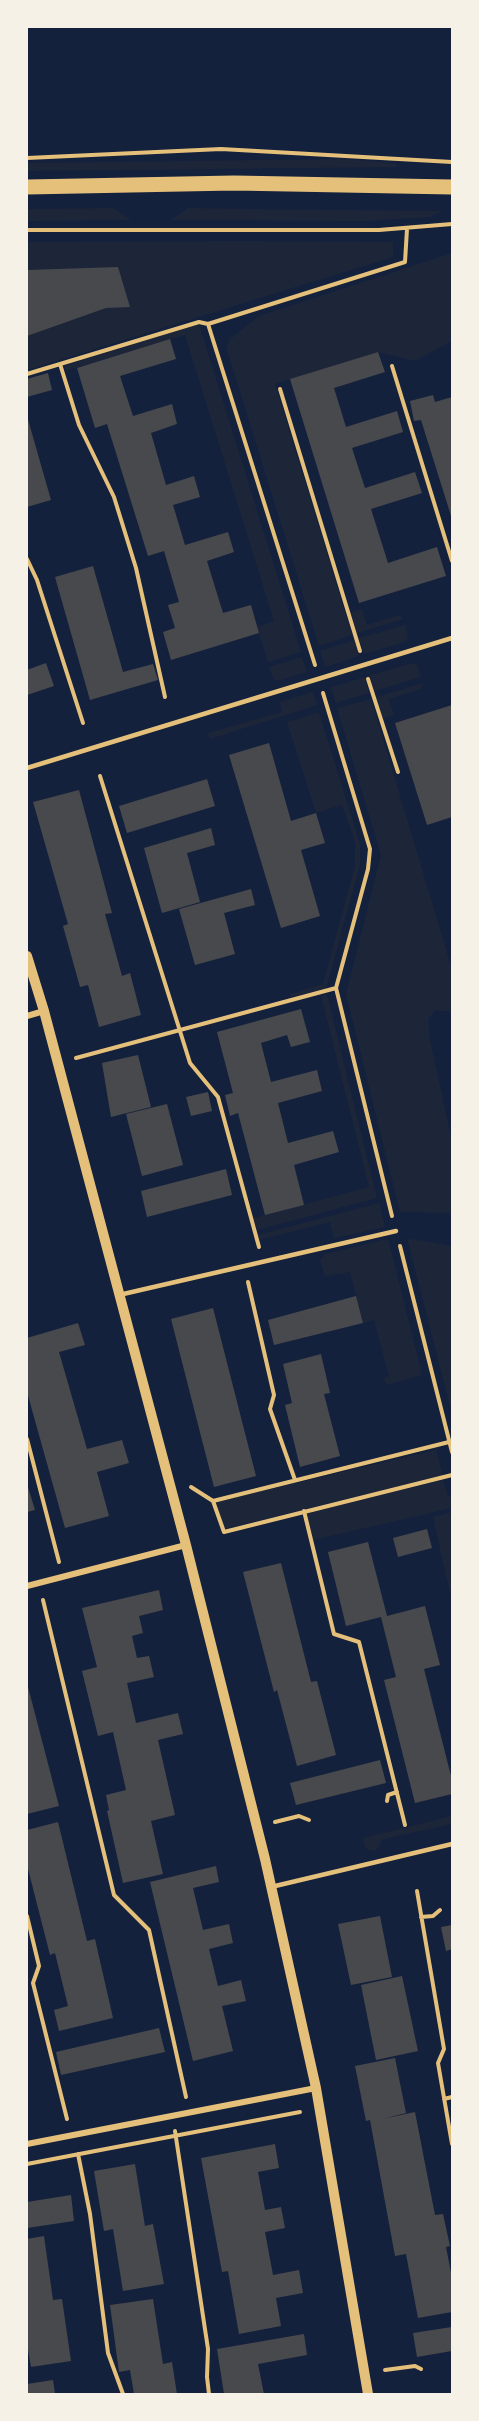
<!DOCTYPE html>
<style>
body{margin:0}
#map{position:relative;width:479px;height:2421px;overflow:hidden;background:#14213d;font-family:"Nunito Sans",sans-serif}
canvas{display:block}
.frame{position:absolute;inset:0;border:28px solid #f6f1e7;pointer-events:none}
</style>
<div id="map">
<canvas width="479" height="2421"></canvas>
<div class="frame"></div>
</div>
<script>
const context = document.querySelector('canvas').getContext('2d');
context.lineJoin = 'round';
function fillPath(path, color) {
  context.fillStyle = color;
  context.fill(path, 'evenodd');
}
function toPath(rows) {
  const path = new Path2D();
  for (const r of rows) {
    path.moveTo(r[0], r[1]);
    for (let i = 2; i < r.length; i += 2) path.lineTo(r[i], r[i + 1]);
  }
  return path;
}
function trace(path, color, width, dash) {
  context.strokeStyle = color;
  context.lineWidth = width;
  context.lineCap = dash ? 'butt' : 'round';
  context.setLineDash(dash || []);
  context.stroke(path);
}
fillPath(toPath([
 [341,159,395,163,398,167,27,171,27,163],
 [113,208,131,220,27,221,27,209],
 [188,208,249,209,442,211,430,217,366,221,171,220],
 [27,242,241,241,393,242,393,257,27,370],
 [452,253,452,341,415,361,378,352,275,384,352,635,319,646,227,350,229,340,259,316],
 [199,324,301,652,268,662,257,627,274,621,185,335,66,371,64,366],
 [362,609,367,625,399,615,403,619,357,633,351,612],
 [405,625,408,638,405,642,364,654,359,638],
 [354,640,359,656,325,667,320,651],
 [302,657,307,672,277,681,273,678,269,667],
 [413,663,417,665,421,677,375,691,370,675],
 [365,677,369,693,336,703,331,687],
 [423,683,421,689,389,699,394,715,383,718,377,697],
 [313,692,317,705,210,739,208,733,282,712,280,702],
 [371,699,452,969,452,1012,436,1010,428,1019,429,1035,452,1141,452,1213,400,1212,346,994,381,855,337,708],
 [319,712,360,844,360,865,326,989,291,997,290,994,323,984,355,866,355,841,342,805,316,813,287,722],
 [327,994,377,1198,257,1230,253,1218,369,1187,321,996],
 [379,1203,385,1227,334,1238,330,1222,259,1240,258,1235],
 [407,1238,452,1246,452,1414],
 [388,1239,422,1375,386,1385,384,1378,389,1376,374,1320,363,1323,350,1272,325,1276,320,1260,325,1254],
 [436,1450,443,1476,224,1529,215,1502],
 [443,1480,448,1496,452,1496,452,1508,313,1540,306,1513],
 [452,1512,452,1602,433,1517],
 [452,1816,452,1824,383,1839,376,1851,366,1849,365,1846,363,1838]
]), '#1d2539');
fillPath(toPath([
 [118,267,130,307,106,308,27,336,27,270],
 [170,339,176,359,120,376,133,416,172,404,177,424,151,433,166,485,194,476,200,497,173,505,185,545,228,532,234,552,207,561,223,613,251,605,259,633,171,660,163,632,175,628,168,605,179,602,164,551,148,556,107,424,95,428,77,368],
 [378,352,385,372,334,388,346,427,397,411,403,432,352,448,365,488,415,472,422,493,371,509,388,563,437,547,446,576,359,603,290,379],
 [48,373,52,390,27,397,27,379],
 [433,395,435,402,452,397,452,519,421,420,414,421,410,401],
 [27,416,51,500,27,507],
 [93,566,123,672,153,664,158,680,90,700,55,577],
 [46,663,54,686,27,695,27,670],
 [452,705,452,817,427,825,395,723],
 [269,743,291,821,316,813,325,843,301,850,320,916,281,928,229,755],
 [207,779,215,806,127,833,119,806],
 [79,790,112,913,105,914,122,976,130,973,141,1015,99,1027,88,985,80,987,63,926,68,924,33,802],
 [211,828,215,845,187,853,200,902,162,913,144,848],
 [251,889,255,905,224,913,235,954,195,965,179,909],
 [301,1009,310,1042,291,1047,287,1035,261,1043,271,1082,317,1070,322,1091,278,1103,288,1143,333,1131,339,1152,294,1165,304,1205,265,1215,238,1113,230,1116,225,1095,233,1093,217,1032],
 [138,1055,151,1107,111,1117,102,1063],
 [208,1092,212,1111,191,1116,186,1097],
 [167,1104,183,1165,142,1176,126,1114],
 [226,1169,232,1195,147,1217,141,1191],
 [356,1296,363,1323,274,1345,268,1320],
 [213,1308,256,1476,214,1487,171,1319],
 [78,1323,85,1345,59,1352,87,1449,122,1440,129,1463,97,1472,109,1516,65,1528,27,1392,27,1338],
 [321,1354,330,1393,324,1394,340,1456,300,1467,285,1405,292,1403,283,1364],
 [27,1484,35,1510,27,1512],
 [427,1529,432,1548,398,1557,393,1538],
 [368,1542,387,1616,425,1606,440,1665,424,1669,452,1780,452,1794,415,1803,384,1680,396,1677,381,1617,346,1626,328,1552],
 [281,1563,311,1682,317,1681,336,1755,297,1766,277,1690,274,1692,243,1572],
 [159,1590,163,1610,139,1616,143,1633,132,1636,137,1658,149,1656,154,1677,127,1683,136,1723,178,1713,183,1734,158,1740,175,1815,151,1821,163,1874,123,1883,107,1811,109,1810,106,1795,126,1790,113,1732,98,1736,82,1671,97,1667,82,1608],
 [27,1683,59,1806,27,1814],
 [380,1760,386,1783,296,1805,290,1783],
 [58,1822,87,1941,95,1939,113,2018,59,2031,54,2010,68,2006,55,1953,50,1955,27,1865,27,1830],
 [216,1866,219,1882,193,1888,203,1930,229,1924,233,1943,209,1949,218,1986,241,1980,246,2001,222,2006,233,2051,193,2061,150,1882],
 [380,1916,392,1977,351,1985,338,1924],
 [452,1925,452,1949,446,1951,441,1927],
 [402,1976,418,2051,376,2060,361,1985],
 [159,2028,165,2052,61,2075,56,2052],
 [395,2058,406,2113,382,2119,415,2112,435,2215,443,2214,450,2246,446,2247,452,2278,452,2312,418,2318,406,2254,395,2256,370,2120,366,2121,355,2066],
 [275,2144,279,2168,258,2172,265,2210,281,2207,285,2228,265,2232,273,2275,299,2270,303,2293,276,2298,281,2326,239,2334,228,2271,222,2272,201,2158],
 [135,2164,145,2226,153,2224,164,2284,123,2291,113,2229,104,2231,94,2171],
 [71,2195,74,2221,27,2228,27,2202],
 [44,2236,53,2300,62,2299,71,2361,31,2367,27,2344,27,2239],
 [153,2299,163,2364,172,2362,177,2394,134,2394,130,2370,119,2372,110,2305],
 [452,2327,452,2351,417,2357,413,2333],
 [304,2334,307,2355,258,2364,264,2394,224,2394,217,2349],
 [53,2380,55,2394,27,2394,27,2384]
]), '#48494c');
trace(toPath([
 [27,158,221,149,452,162],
 [27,230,379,230,452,224],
 [208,324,315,665],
 [208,324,405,262,407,229],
 [60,364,79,425,114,497,136,568,165,697],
 [392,366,452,561],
 [27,374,199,322,208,324],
 [280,389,360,651],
 [27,559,37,580,83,723],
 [368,679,398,772],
 [323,693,370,849,368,869,336,988,392,1216],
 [100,776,190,1063,218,1097,259,1247],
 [76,1058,336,988],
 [400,1246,452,1452],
 [248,1282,274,1395,270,1409,295,1480],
 [27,1439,59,1562],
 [191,1487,213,1501,224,1532,452,1475],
 [213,1501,449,1442],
 [304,1511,334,1634,359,1642,405,1825],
 [43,1600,114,1895,149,1930,186,2097],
 [387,1801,388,1795,397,1792],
 [275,1822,299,1816,309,1820],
 [417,1891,444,2049,438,2063,452,2144],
 [27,1916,39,1966,33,1983,67,2119],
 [421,1917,433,1916,440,1910],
 [444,2099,452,2097],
 [175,2131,208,2349,207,2377,209,2394],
 [78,2154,90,2214,108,2353,123,2394],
 [27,2164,300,2112],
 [385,2370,415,2366,421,2369]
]), '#e5c07b', 4);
trace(toPath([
 [27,768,452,638],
 [119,1295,396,1231],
 [271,1887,452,1844]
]), '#e5c07b', 4.5);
trace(toPath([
 [27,1016,44,1011],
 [27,1586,186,1545],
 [27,2144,316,2088]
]), '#e5c07b', 6);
trace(toPath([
 [27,956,44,1011,186,1545,265,1859,316,2088,368,2394]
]), '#e5c07b', 10);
trace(toPath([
 [27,187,234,183,452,187]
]), '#e5c07b', 15);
</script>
